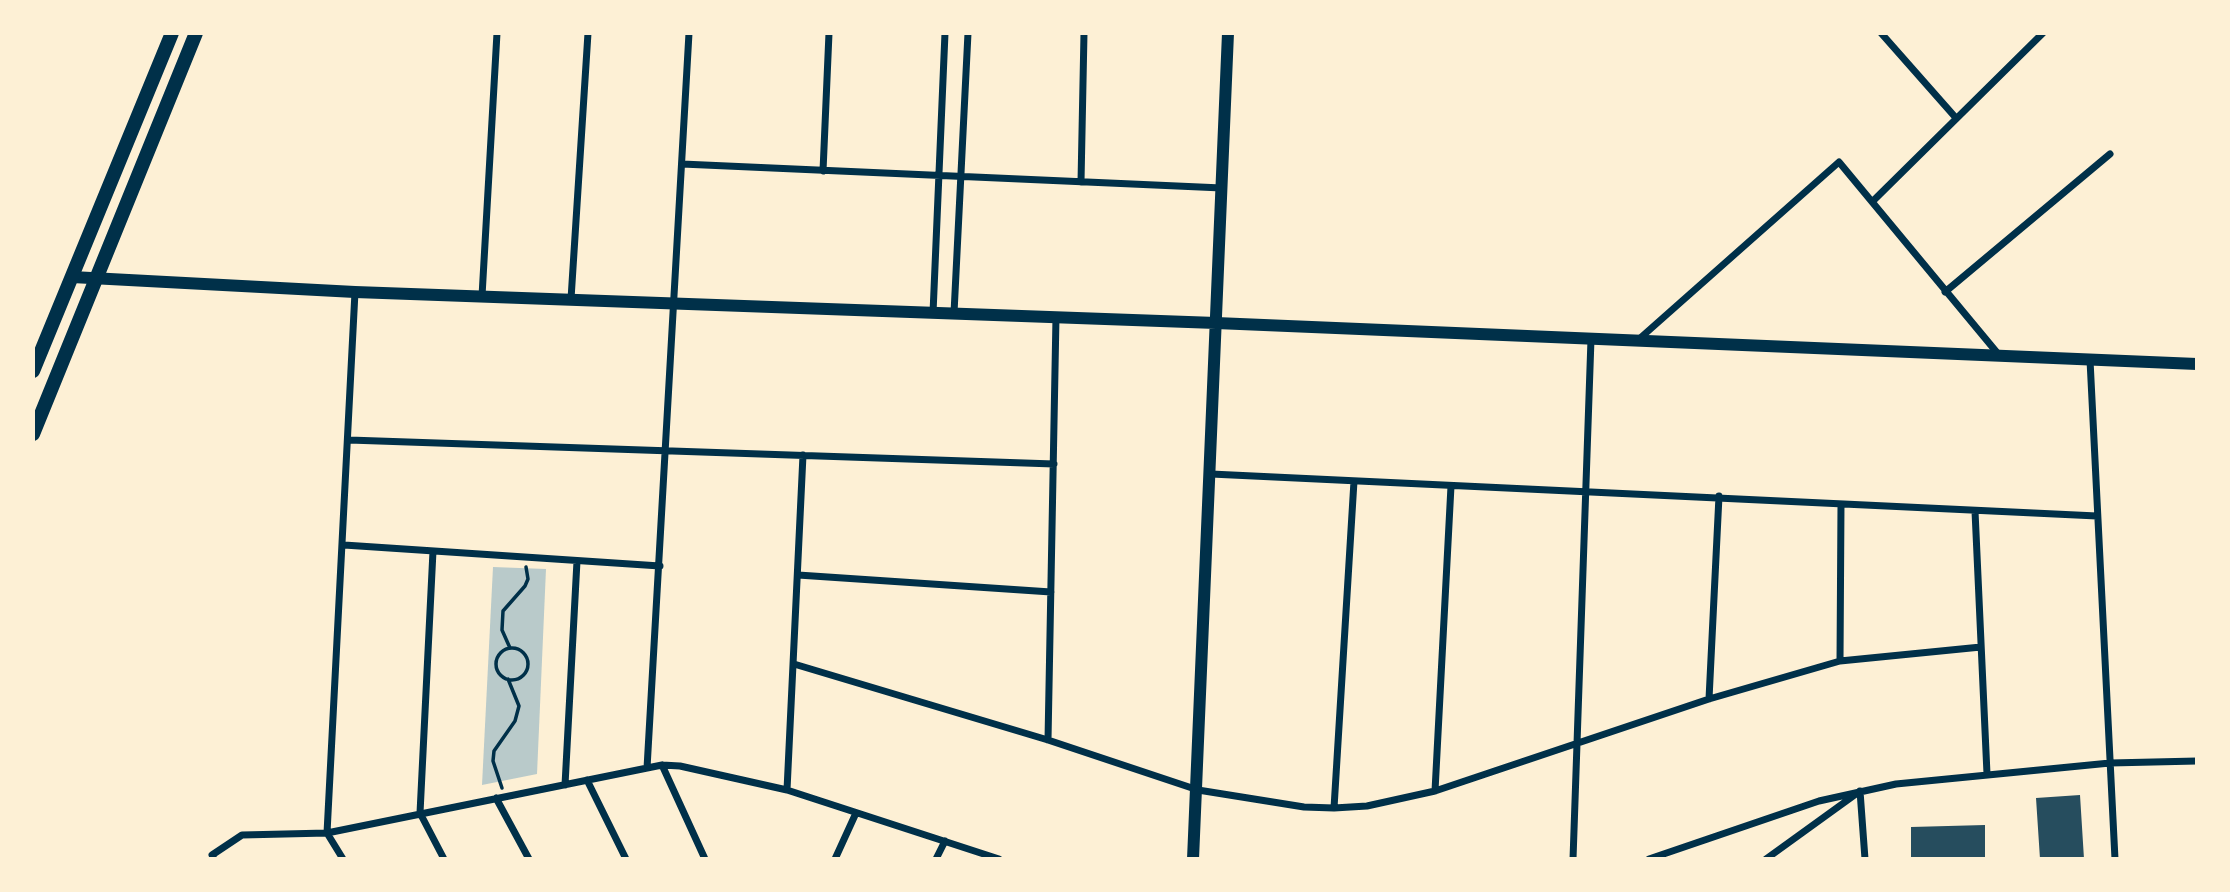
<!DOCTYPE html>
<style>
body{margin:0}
#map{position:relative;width:2230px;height:892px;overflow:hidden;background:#fdf0d5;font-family:Helvetica,sans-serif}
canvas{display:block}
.frame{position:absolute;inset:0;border:35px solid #fdf0d5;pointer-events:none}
</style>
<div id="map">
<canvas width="2230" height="892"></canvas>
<div class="frame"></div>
</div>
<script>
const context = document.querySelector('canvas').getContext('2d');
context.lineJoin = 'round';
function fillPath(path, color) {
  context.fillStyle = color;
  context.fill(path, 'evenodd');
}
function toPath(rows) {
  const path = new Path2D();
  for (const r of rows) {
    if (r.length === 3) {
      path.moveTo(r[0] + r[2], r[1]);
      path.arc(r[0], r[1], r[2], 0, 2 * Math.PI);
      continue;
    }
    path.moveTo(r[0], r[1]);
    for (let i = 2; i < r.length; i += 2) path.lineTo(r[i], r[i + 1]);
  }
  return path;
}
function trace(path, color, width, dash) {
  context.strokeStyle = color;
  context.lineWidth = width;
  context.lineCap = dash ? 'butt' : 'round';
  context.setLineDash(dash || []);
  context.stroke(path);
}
fillPath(toPath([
 [493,567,546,569,537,774,482,785]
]), '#b9caca');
fillPath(toPath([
 [2080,795,2084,859,2040,859,2036,798],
 [1985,825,1985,859,1911,859,1911,827]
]), '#264d5e');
trace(toPath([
 [510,648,502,630,503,611,525,586,528,579,526,567],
 [512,664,16],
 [502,788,493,761,494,751,515,721,519,706,508,679]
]), '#003049', 3.5);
trace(toPath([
 [1881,33,1956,118],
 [682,164,1222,188],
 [823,171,829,33],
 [1081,182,1084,33],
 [1873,201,2043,33],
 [1945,292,2110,154],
 [482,296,497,33],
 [571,299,588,33],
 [933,313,945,33],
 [954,313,968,33],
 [1638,340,1839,162,1999,355],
 [2090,360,2115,859],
 [349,440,1054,464],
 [1211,474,2097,516],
 [1975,511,1987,774],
 [344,545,660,566],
 [433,551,420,813,444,859],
 [798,575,1051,592],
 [1840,661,1841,504],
 [794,664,1048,740,1198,790,1304,807,1334,808,1367,806,1435,791,1709,699,1840,661,1981,647],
 [1709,699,1719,496],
 [1048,740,1056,317],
 [662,765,705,859],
 [647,768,689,33],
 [587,780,626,859],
 [565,785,577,561],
 [787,790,803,455],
 [1435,791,1451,486],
 [1860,791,1865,859],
 [496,798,529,859],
 [1334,808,1354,481],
 [214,859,212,855,242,835,327,833,662,765,680,766,787,790,999,859],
 [343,859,327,833,355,292],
 [835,859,856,813],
 [936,859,945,841],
 [1573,859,1591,339],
 [1649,859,1819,801,1896,784,2110,763,2197,761],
 [1766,859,1856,794]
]), '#003049', 7);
trace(toPath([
 [72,277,355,292,1216,323,2197,364],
 [1193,859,1228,33]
]), '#003049', 12);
trace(toPath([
 [33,371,172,33],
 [33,434,196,33]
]), '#003049', 14);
</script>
